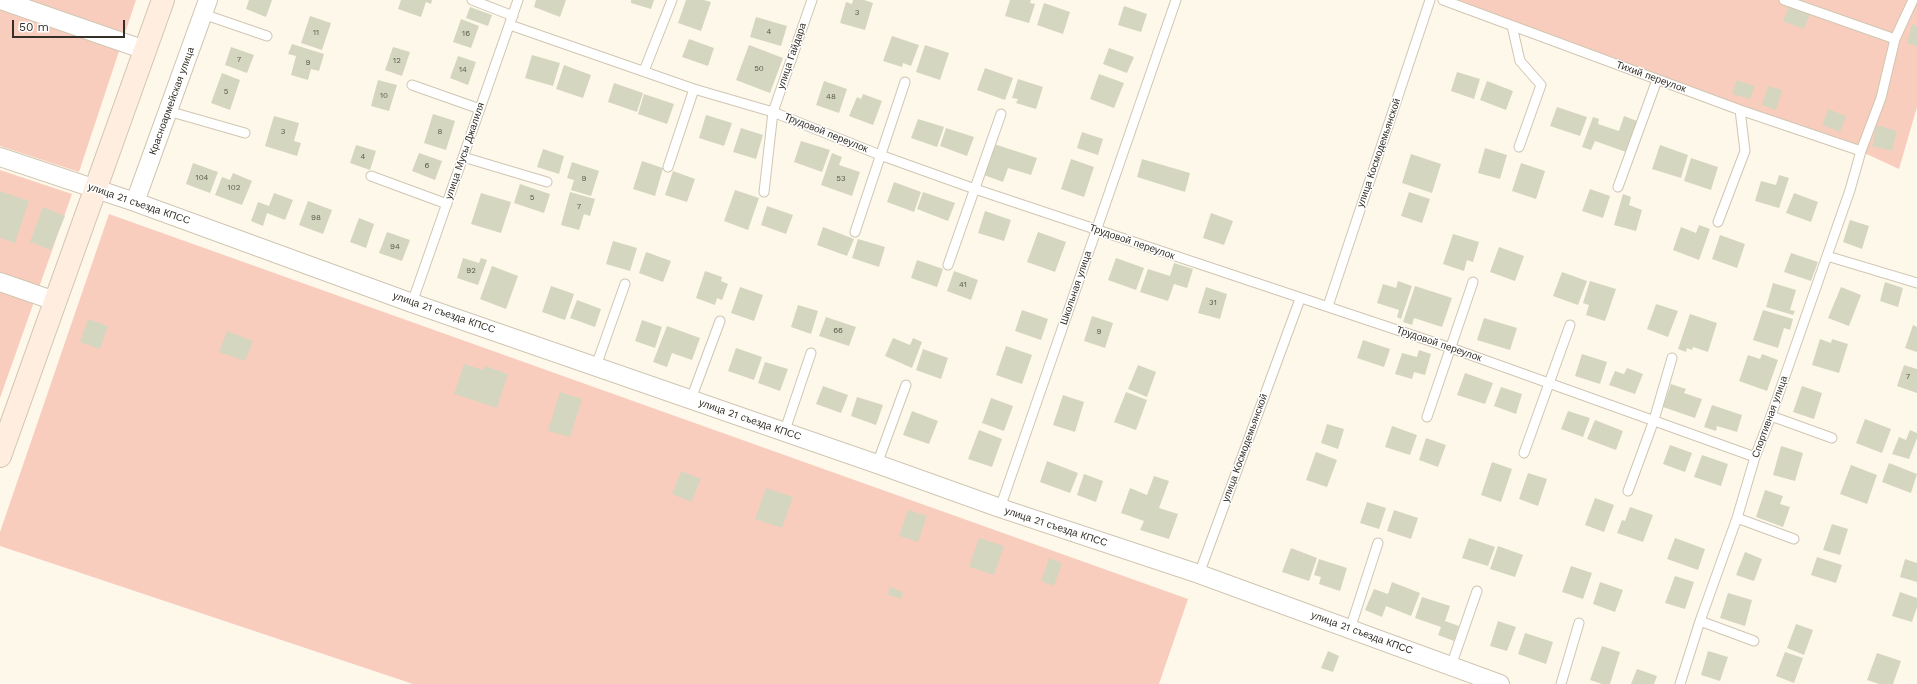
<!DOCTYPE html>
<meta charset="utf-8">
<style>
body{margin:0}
#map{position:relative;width:1917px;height:684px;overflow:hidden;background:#fef8eb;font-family:"Work Sans",sans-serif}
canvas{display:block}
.scale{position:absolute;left:12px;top:20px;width:113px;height:18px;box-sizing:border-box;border:2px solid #343028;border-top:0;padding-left:5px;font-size:12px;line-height:14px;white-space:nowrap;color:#343028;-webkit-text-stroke:3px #fff;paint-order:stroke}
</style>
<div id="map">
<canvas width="1917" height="684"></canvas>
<div class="scale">50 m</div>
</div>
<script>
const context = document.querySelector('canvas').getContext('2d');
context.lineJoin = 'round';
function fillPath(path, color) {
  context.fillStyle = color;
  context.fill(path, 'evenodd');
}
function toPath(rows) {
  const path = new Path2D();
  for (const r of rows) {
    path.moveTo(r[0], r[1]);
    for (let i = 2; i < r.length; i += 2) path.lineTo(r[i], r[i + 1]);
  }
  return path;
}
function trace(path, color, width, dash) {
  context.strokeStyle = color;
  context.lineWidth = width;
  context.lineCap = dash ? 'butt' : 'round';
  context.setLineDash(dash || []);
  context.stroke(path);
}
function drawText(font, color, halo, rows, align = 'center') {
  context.font = font + ' "Work Sans",sans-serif';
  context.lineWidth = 3;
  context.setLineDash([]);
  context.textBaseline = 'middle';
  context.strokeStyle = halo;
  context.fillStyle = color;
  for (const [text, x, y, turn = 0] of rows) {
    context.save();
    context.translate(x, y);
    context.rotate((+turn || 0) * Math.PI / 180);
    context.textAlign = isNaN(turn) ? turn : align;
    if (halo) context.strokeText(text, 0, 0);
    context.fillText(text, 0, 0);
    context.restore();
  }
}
fillPath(toPath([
 [0,0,136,0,79,172,0,146],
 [1443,0,1917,0,1917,107,1899,169,1860,151],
 [0,170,72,194,0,398],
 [109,214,1188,599,1159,684,413,684,0,546,0,532]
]), '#f9cdbd');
fillPath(toPath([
 [249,0,272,0,266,17,246,9],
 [401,0,432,0,431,4,426,2,421,17,398,9],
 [536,0,566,0,560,17,534,7],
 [631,0,654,0,651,9,631,3],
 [686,0,704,0,711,2,701,31,678,23],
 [853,0,864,0,873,3,865,30,840,23,846,2,852,4],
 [1010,0,1031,0,1030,3,1035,4,1029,23,1005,16],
 [1044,3,1070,12,1063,34,1037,25],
 [1124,6,1147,14,1141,32,1118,25],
 [1789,6,1810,14,1804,29,1783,21],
 [470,7,492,15,488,26,466,18],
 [310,16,331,23,322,50,301,43],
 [756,17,787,26,781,46,750,37],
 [461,19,479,26,471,48,453,42],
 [1912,24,1917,26,1917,46,1907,43],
 [892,36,919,45,911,66,903,63,902,67,883,61],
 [689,39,714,48,708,66,682,57],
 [292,44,324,54,319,71,311,69,308,80,291,75,296,56,288,54],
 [749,45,783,58,770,93,736,80],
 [925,45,949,53,940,80,916,72],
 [231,47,254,55,247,73,225,65],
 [393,47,410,52,402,76,385,70],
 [1109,48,1134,57,1127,73,1103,64],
 [532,55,560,63,553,86,525,78],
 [458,56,476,62,468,85,450,78],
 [564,65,591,75,583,98,556,89],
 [985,68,1013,78,1005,100,977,90],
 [1457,72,1480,79,1474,99,1451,91],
 [222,73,240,80,230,110,211,103],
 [1099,74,1124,83,1114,108,1090,99],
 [1018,79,1043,87,1036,109,1016,103,1018,99,1012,98],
 [378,80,397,85,389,111,371,106],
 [1737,80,1755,86,1750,99,1732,94],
 [824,81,847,89,839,113,816,105],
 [1487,81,1513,91,1506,110,1480,100],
 [614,83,643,93,637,112,608,102],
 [1768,86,1782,90,1776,110,1762,105],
 [644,94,674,104,667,124,638,114],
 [863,94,882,101,873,125,849,116,857,97,861,99],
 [1557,107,1587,117,1580,136,1550,126],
 [1828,109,1846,116,1840,132,1822,125],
 [433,114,455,121,446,150,424,143],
 [706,115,732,123,724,146,699,138],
 [274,116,299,123,294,141,301,143,297,156,265,146],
 [1624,116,1637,121,1626,152,1595,141,1591,150,1582,147,1593,117,1599,119,1598,124,1619,131],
 [918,119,944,127,937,147,911,138],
 [1877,125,1897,131,1892,151,1872,146],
 [741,128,763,135,756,159,733,152],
 [946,128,974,137,967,156,940,146],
 [1082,132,1103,139,1098,155,1077,148],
 [801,141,830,150,822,172,794,162],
 [994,144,1037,158,1031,175,1008,168,1003,182,984,175],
 [356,145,376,151,370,170,350,163],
 [1660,145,1688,155,1681,178,1652,169],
 [1485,148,1507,155,1500,179,1478,173],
 [543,149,564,156,559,174,537,167],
 [419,153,442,161,435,180,412,171],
 [832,153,842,157,839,165,860,172,852,196,821,185],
 [1411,154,1441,164,1432,193,1402,183],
 [1691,158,1718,167,1711,190,1684,181],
 [1071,159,1094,167,1084,197,1061,189],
 [1142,159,1190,173,1185,192,1137,177],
 [642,161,663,168,655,196,633,189],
 [572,162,599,171,591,196,571,190,574,180,567,178],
 [193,163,218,172,210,193,186,184],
 [1521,163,1545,171,1536,199,1512,191],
 [673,171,695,179,687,202,665,195],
 [233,173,252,181,242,205,215,195,222,177,230,180],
 [1779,175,1789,178,1779,208,1755,201,1761,181,1776,185],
 [894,182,921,192,914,212,887,202],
 [520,184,550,194,544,213,514,203],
 [1590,189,1610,196,1603,218,1582,211],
 [735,190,759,198,748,230,724,221],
 [0,191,29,201,15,243,0,238],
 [570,192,595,199,590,216,584,214,579,230,561,225],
 [923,192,955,203,948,221,917,209],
 [1409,192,1430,199,1422,223,1401,216],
 [274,193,293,200,285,220,267,213,263,226,251,221,258,202,269,206],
 [481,193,511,202,501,233,471,224],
 [1794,193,1818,202,1811,222,1786,213],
 [1623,194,1631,197,1629,205,1642,210,1636,231,1614,225],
 [308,201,332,210,323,234,299,225],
 [767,206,793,215,786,234,761,225],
 [43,207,65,216,51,250,30,242],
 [985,211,1011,220,1004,241,978,233],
 [1211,213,1233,221,1224,245,1203,238],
 [359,218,374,224,366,248,350,242],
 [1850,220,1869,226,1862,249,1843,242],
 [1699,225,1710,229,1699,260,1673,250,1681,227,1696,233],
 [823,227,854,239,847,256,817,245],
 [387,232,410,240,402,261,379,253],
 [1038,232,1066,242,1055,272,1027,262],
 [1453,234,1479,242,1473,262,1467,260,1464,271,1443,264],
 [1720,235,1745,244,1737,268,1712,259],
 [858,239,885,247,879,267,852,258],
 [613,241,637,248,630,271,606,264],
 [1499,247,1524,256,1515,281,1490,272],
 [646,252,671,261,663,282,639,273],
 [1791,253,1818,262,1811,281,1784,272],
 [463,258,479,263,481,258,487,260,478,285,457,278],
 [1116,258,1144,268,1136,290,1108,280],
 [917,260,943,269,937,287,911,278],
 [1174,263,1193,269,1187,288,1174,284,1168,301,1140,292,1148,269,1170,276],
 [492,266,518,276,506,309,480,299],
 [705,271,722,277,721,281,728,284,722,300,717,298,715,305,696,298],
 [954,271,978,280,971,300,947,291],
 [1562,272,1587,281,1578,305,1553,296],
 [1398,281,1412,286,1401,319,1397,317,1399,310,1377,303,1383,284,1396,288],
 [1590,281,1616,289,1605,321,1586,315,1589,305,1583,303],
 [1885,282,1903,288,1898,307,1880,301],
 [1773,283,1796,290,1790,310,1795,311,1793,315,1766,307],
 [551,286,574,294,565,320,542,312],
 [1415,286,1452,298,1442,327,1414,318,1412,325,1403,322],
 [740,287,763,295,754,321,731,313],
 [1206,287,1227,294,1220,319,1198,313],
 [1841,287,1861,295,1849,326,1828,318],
 [577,300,601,309,595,327,570,318],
 [1656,304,1678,311,1668,337,1647,329],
 [798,305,818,311,811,334,791,327],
 [1022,310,1048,319,1041,340,1015,331],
 [1763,310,1793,319,1790,330,1784,328,1778,348,1753,340],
 [1690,314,1717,323,1708,352,1693,347,1692,350,1687,348,1686,352,1678,349],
 [1092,316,1113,323,1105,348,1084,341],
 [826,317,856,327,849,346,819,336],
 [1484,318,1517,328,1510,350,1477,340],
 [88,319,108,326,100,349,80,342],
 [642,320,662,327,655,348,635,341],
 [1913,325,1917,327,1917,352,1905,348],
 [667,326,700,338,692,360,672,353,667,367,653,362],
 [227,331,253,341,245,361,219,352],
 [893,338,910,345,913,338,922,342,912,368,885,356],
 [1820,339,1831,343,1832,339,1848,344,1839,373,1812,365],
 [1363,340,1390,349,1384,367,1357,358],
 [1006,346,1032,355,1022,384,996,375],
 [736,348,762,357,754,380,728,371],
 [923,349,948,358,941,379,916,370],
 [1419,350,1431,354,1425,375,1414,372,1412,379,1395,374,1402,353,1417,357],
 [1582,354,1607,362,1600,384,1575,376],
 [1762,354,1778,360,1767,391,1739,381,1748,355,1760,359],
 [765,362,788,369,780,391,758,383],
 [464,364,483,370,485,366,508,374,497,408,454,394],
 [1138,365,1156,372,1147,397,1128,389],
 [1904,365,1917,369,1917,393,1897,386],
 [1627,368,1643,374,1635,394,1609,385,1615,371,1624,374],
 [1465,373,1493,383,1485,404,1457,395],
 [1671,384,1686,389,1684,393,1702,399,1695,418,1663,407],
 [823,386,848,395,841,413,816,404],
 [1802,386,1822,393,1814,419,1793,412],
 [1501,387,1522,394,1516,414,1494,406],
 [560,392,582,399,570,437,548,431],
 [1126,392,1147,400,1136,430,1114,422],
 [1063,395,1084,402,1075,432,1053,425],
 [857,397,883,405,876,425,851,416],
 [991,398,1013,406,1004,431,982,423],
 [1712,405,1742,415,1737,432,1717,426,1716,431,1704,427],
 [912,411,938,421,929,444,903,435],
 [1568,411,1590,418,1583,437,1561,429],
 [1865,419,1891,429,1882,453,1856,443],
 [1595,420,1623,431,1616,450,1587,439],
 [1327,424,1344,429,1338,449,1321,443],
 [1392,426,1417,435,1410,455,1385,447],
 [979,430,1002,439,992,467,968,459],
 [1910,430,1917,433,1917,438,1909,459,1892,454,1899,437,1906,440],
 [1426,438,1446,445,1438,467,1419,460],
 [1670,445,1692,453,1685,472,1663,464],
 [1781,446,1803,453,1795,481,1773,475],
 [1316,452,1337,460,1327,487,1306,480],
 [1702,455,1728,464,1721,486,1694,477],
 [1047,461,1078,473,1070,493,1040,482],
 [1492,462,1512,469,1501,502,1481,495],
 [1889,463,1917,474,1911,493,1882,482],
 [1851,465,1877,475,1867,504,1840,494],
 [681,471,701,479,691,502,672,494],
 [1528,473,1547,479,1538,506,1519,499],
 [1084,474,1103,481,1096,502,1077,495],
 [1154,476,1169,481,1159,508,1178,514,1169,539,1140,530,1144,521,1121,513,1130,488,1147,495],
 [766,488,793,497,782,528,755,519],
 [1765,490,1783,496,1780,504,1790,507,1783,527,1756,517],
 [1595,498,1614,505,1604,532,1585,525],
 [1367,502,1386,508,1379,529,1360,523],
 [1630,507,1653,515,1643,542,1617,533,1622,520,1625,521],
 [908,510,927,516,918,542,899,536],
 [1394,510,1418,518,1411,539,1387,531],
 [1832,524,1848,529,1840,555,1823,550],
 [979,538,1004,546,994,575,969,567],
 [1469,538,1495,547,1488,566,1462,558],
 [1675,538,1705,549,1698,570,1667,559],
 [1498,546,1523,555,1515,577,1490,569],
 [1291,548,1317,558,1309,581,1282,572],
 [1745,552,1762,559,1754,581,1736,575],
 [1817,557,1842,565,1836,583,1811,575],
 [1049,558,1062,563,1054,586,1041,581],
 [1319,559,1347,568,1340,591,1319,584,1321,577,1314,575],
 [1905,559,1917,563,1917,582,1900,577],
 [1571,566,1592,573,1583,599,1562,592],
 [1675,576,1694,582,1685,609,1665,603],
 [1392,582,1420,593,1411,616,1386,606,1382,617,1365,610,1374,589,1388,594],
 [1600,582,1623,590,1615,612,1593,604],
 [890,587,903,592,901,599,888,595],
 [1900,592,1917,598,1917,607,1912,622,1892,616],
 [1728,593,1752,600,1745,626,1720,618],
 [1422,597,1450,606,1445,621,1459,626,1454,641,1438,635,1441,627,1415,618],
 [1498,621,1516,627,1507,651,1490,646],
 [1796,624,1813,630,1804,655,1787,648],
 [1525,633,1553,642,1546,664,1518,654],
 [1602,646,1620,652,1610,684,1602,684,1590,680],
 [1328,651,1339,656,1333,672,1321,668],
 [1708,651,1728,657,1720,681,1701,675],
 [1785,652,1803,658,1794,683,1776,676],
 [1877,653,1901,661,1893,684,1879,684,1867,680],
 [1637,669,1657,676,1654,684,1631,684]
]), '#d5d6bf');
const service = toPath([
 [472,0,513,16],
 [1443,0,1740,110,1861,151],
 [1784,0,1895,39],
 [203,14,267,36],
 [510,25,694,89,773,112,880,155,975,189,1451,348,1755,457],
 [1512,26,1520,61,1541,85,1519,147],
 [644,71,672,0],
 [412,85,480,109],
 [168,111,245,133],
 [463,157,547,182],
 [668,167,694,89],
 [371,176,447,204],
 [1618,187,1657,80],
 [764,192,773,112,812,0],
 [1718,222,1745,151,1740,110],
 [855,232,905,82],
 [1827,256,1917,283],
 [948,265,1001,114],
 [412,303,518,0],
 [1328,306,1430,0],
 [596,366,625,284],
 [691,399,720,321],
 [1771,416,1832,438],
 [1427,417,1473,282],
 [784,433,811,353],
 [1524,453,1570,325],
 [877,464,906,385],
 [1628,491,1654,420,1672,358],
 [1000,508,1176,0],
 [1737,518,1794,539],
 [1199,574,1300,299],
 [1700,621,1754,641],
 [1350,629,1378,543],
 [1451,666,1477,591],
 [1561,684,1579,623],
 [1680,684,1700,621,1737,518,1755,457,1771,416,1850,190,1861,151,1881,98,1895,39,1913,0]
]);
const minor = toPath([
 [1,0,145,50],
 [0,157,135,202,412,303,877,464,1000,508,1199,574,1500,684],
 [135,202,208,0],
 [0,282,55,301]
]);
const secondary = toPath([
 [0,456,163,0]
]);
trace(service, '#d0c6b1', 11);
trace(minor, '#d0c6b1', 20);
trace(secondary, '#d0c6b1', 24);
trace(service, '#fff', 9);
trace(minor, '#fff', 18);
trace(secondary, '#ffeee0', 22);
drawText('8px', '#5c5a4e', null, [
 ["3",857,13],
 ["4",769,32],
 ["11",316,33],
 ["16",466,34],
 ["7",239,60],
 ["12",397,61],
 ["9",308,63],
 ["50",759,69],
 ["14",463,70],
 ["5",226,92],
 ["10",384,96],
 ["48",831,97],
 ["3",283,132],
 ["8",440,132],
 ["4",363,157],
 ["6",427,166],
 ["104",202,178],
 ["9",584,179],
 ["53",841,179],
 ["102",234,188],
 ["5",532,198],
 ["7",579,207],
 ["98",316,218],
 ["94",395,247],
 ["92",471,271],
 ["41",963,285],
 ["31",1213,303],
 ["66",838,331],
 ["9",1099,332],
 ["7",1908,377]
]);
drawText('10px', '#343028', '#fff', [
 ["улица Гайдара",792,56,-71],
 ["Тихий переулок",1651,77,20],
 ["Красноармейская улица",172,101,-70],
 ["Трудовой переулок",826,133,22],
 ["улица Мусы Джалиля",465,151,-71],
 ["улица Космодемьянской",1379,153,-71],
 ["улица 21 съезда КПСС",139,204,19],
 ["Трудовой переулок",1132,242,19],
 ["Школьная улица",1076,288,-71],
 ["улица 21 съезда КПСС",444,313,19],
 ["Трудовой переулок",1439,344,19],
 ["Спортивная улица",1770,417,-70],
 ["улица 21 съезда КПСС",750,420,19],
 ["улица Космодемьянской",1245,448,-70],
 ["улица 21 съезда КПСС",1056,527,18],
 ["улица 21 съезда КПСС",1362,633,20]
]);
</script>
